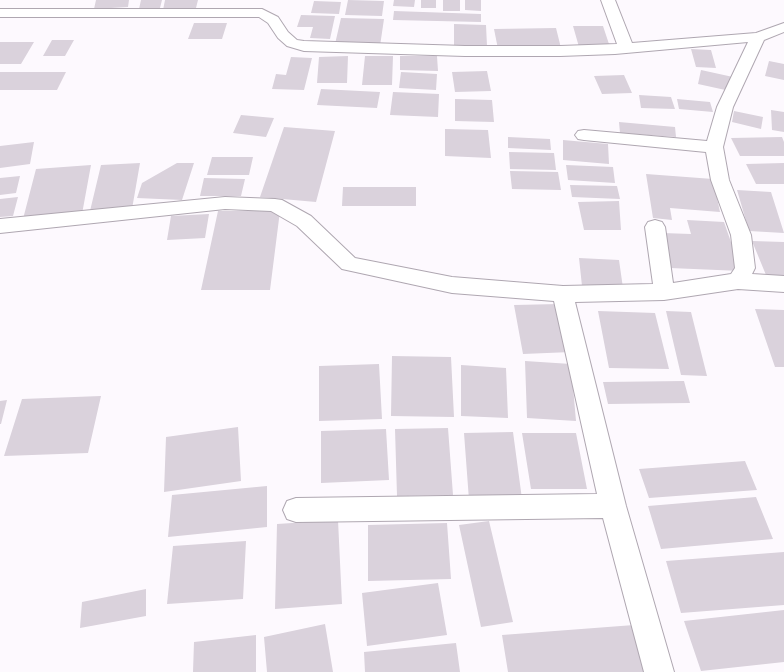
<!DOCTYPE html>
<style>
body{margin:0}
canvas{display:block;background:#fdf9fe}
</style>
<canvas width="784" height="672"></canvas>
<script>
const context = document.querySelector('canvas').getContext('2d');
context.lineJoin = 'round';
function fillPath(path, color) {
  context.fillStyle = color;
  context.fill(path, 'evenodd');
}
function toPath(rows) {
  const path = new Path2D();
  for (const r of rows) {
    path.moveTo(r[0], r[1]);
    for (let i = 2; i < r.length; i += 2) path.lineTo(r[i], r[i + 1]);
  }
  return path;
}
function trace(path, color, width, dash) {
  context.strokeStyle = color;
  context.lineWidth = width;
  context.lineCap = dash ? 'butt' : 'round';
  context.setLineDash(dash || []);
  context.stroke(path);
}
fillPath(toPath([
 [96,0,129,0,128,7,94,9],
 [141,0,162,0,160,8,139,9],
 [165,0,198,0,196,8,163,10],
 [348,0,384,1,382,16,345,15],
 [394,0,415,0,414,7,393,6],
 [421,0,436,0,436,8,421,8],
 [443,0,460,0,460,11,443,11],
 [465,0,481,0,481,11,465,10],
 [314,1,341,2,339,14,311,13],
 [394,11,481,14,481,22,393,20],
 [301,15,335,16,330,39,310,38,313,27,297,27],
 [341,18,384,19,380,46,335,44],
 [194,23,227,23,222,39,188,39],
 [454,24,486,25,487,46,454,45],
 [573,26,603,26,610,47,579,47],
 [556,28,561,48,498,49,494,29],
 [52,40,74,40,65,56,43,56],
 [0,42,34,42,21,64,0,64],
 [691,49,711,50,716,68,696,67],
 [348,56,347,83,317,83,319,57],
 [365,56,393,56,392,85,362,85],
 [400,56,437,56,438,71,400,70],
 [291,57,312,58,304,90,272,89,276,74,286,75],
 [769,61,784,64,784,80,765,76],
 [701,70,733,77,730,91,698,84],
 [487,71,491,91,455,92,452,72],
 [0,72,66,72,57,90,0,90],
 [401,72,437,74,436,90,399,88],
 [624,75,632,93,602,94,594,76],
 [321,89,380,92,377,108,317,105],
 [393,92,439,94,438,117,390,115],
 [639,95,671,97,675,109,641,108],
 [455,99,492,100,494,122,455,121],
 [677,99,710,102,713,112,679,109],
 [771,110,784,112,784,132,772,130],
 [734,111,763,117,761,129,732,122],
 [241,115,274,118,266,137,233,133],
 [619,122,675,127,676,137,620,133],
 [284,127,335,131,316,202,260,197],
 [445,129,488,130,491,158,445,156],
 [508,137,550,139,551,150,508,148],
 [782,137,784,142,784,156,740,156,731,138],
 [563,140,608,144,609,164,563,160],
 [34,142,30,164,0,168,0,146],
 [509,152,554,153,556,170,510,169],
 [212,157,253,157,249,175,207,175],
 [140,163,132,209,90,211,101,165],
 [177,163,194,163,182,200,137,198,142,183],
 [784,163,784,184,756,184,746,164],
 [91,165,82,214,23,219,36,169],
 [566,165,613,167,615,183,568,180],
 [510,171,558,172,561,190,512,189],
 [646,174,713,179,720,212,670,208,672,220,653,218],
 [20,176,16,193,0,195,0,178],
 [204,178,245,179,241,196,200,196],
 [570,185,617,186,620,199,572,197],
 [343,187,416,187,416,206,342,206],
 [737,190,771,192,784,233,749,231],
 [18,197,13,216,0,217,0,199],
 [619,201,621,230,584,230,578,202],
 [218,211,280,211,270,290,201,290],
 [209,214,205,238,167,240,171,216],
 [687,220,724,222,741,271,670,268,662,233,691,234],
 [752,241,784,242,784,275,766,275],
 [579,258,619,260,623,288,582,286],
 [559,304,571,352,523,354,514,305],
 [755,309,784,310,784,367,775,367],
 [598,311,655,313,669,369,609,368],
 [666,311,691,312,707,376,681,375],
 [392,356,451,357,454,417,391,416],
 [525,361,571,364,576,421,527,418],
 [379,364,382,419,319,421,319,366],
 [461,365,506,368,508,418,461,416],
 [684,381,690,403,608,404,603,382],
 [101,396,88,453,4,456,22,399],
 [7,400,1,424,0,424,0,401],
 [238,427,241,481,164,492,166,437],
 [448,428,453,495,397,496,395,429],
 [386,429,389,480,321,483,321,431],
 [513,432,522,499,469,500,464,433],
 [522,433,576,433,587,489,531,489],
 [745,461,757,490,649,498,639,469],
 [267,486,267,527,168,537,172,495],
 [756,497,773,539,661,549,648,506],
 [338,520,342,604,275,609,277,524],
 [489,521,513,622,481,627,459,525],
 [447,523,451,579,368,581,368,525],
 [246,541,243,599,167,604,173,546],
 [784,552,784,605,681,613,666,561],
 [438,583,447,635,367,646,362,593],
 [146,589,146,616,80,628,82,602],
 [784,610,784,662,701,671,684,621],
 [325,624,333,672,267,672,264,637],
 [634,625,646,672,508,672,502,635],
 [256,635,256,672,193,672,194,642],
 [456,643,460,672,365,672,364,652]
]), '#dad2dc');
const minor = toPath([
 [601,0,615,0,632,43,756,33,784,23,784,32,764,40,733,107,723,147,729,180,751,235,755,268,752,274,784,276,784,292,738,289,664,300,575,302,626,506,674,672,644,672,603,518,296,522,287,519,283,510,287,501,296,498,597,494,554,301,452,293,342,269,297,226,271,211,225,209,0,233,0,219,225,197,275,199,282,200,311,216,355,258,452,277,563,286,653,284,645,227,648,222,655,220,662,222,665,227,673,283,731,274,735,268,731,235,711,180,706,152,584,140,578,139,575,135,578,131,584,130,707,141,717,107,748,42,615,54,560,56,465,56,304,51,287,46,278,38,268,23,259,17,0,17,0,9,262,9,278,17,288,32,297,40,304,41,465,46,560,46,617,44,601,0]
]);
trace(minor, '#afa7b1', 2);
fillPath(minor, '#fff');
</script>
